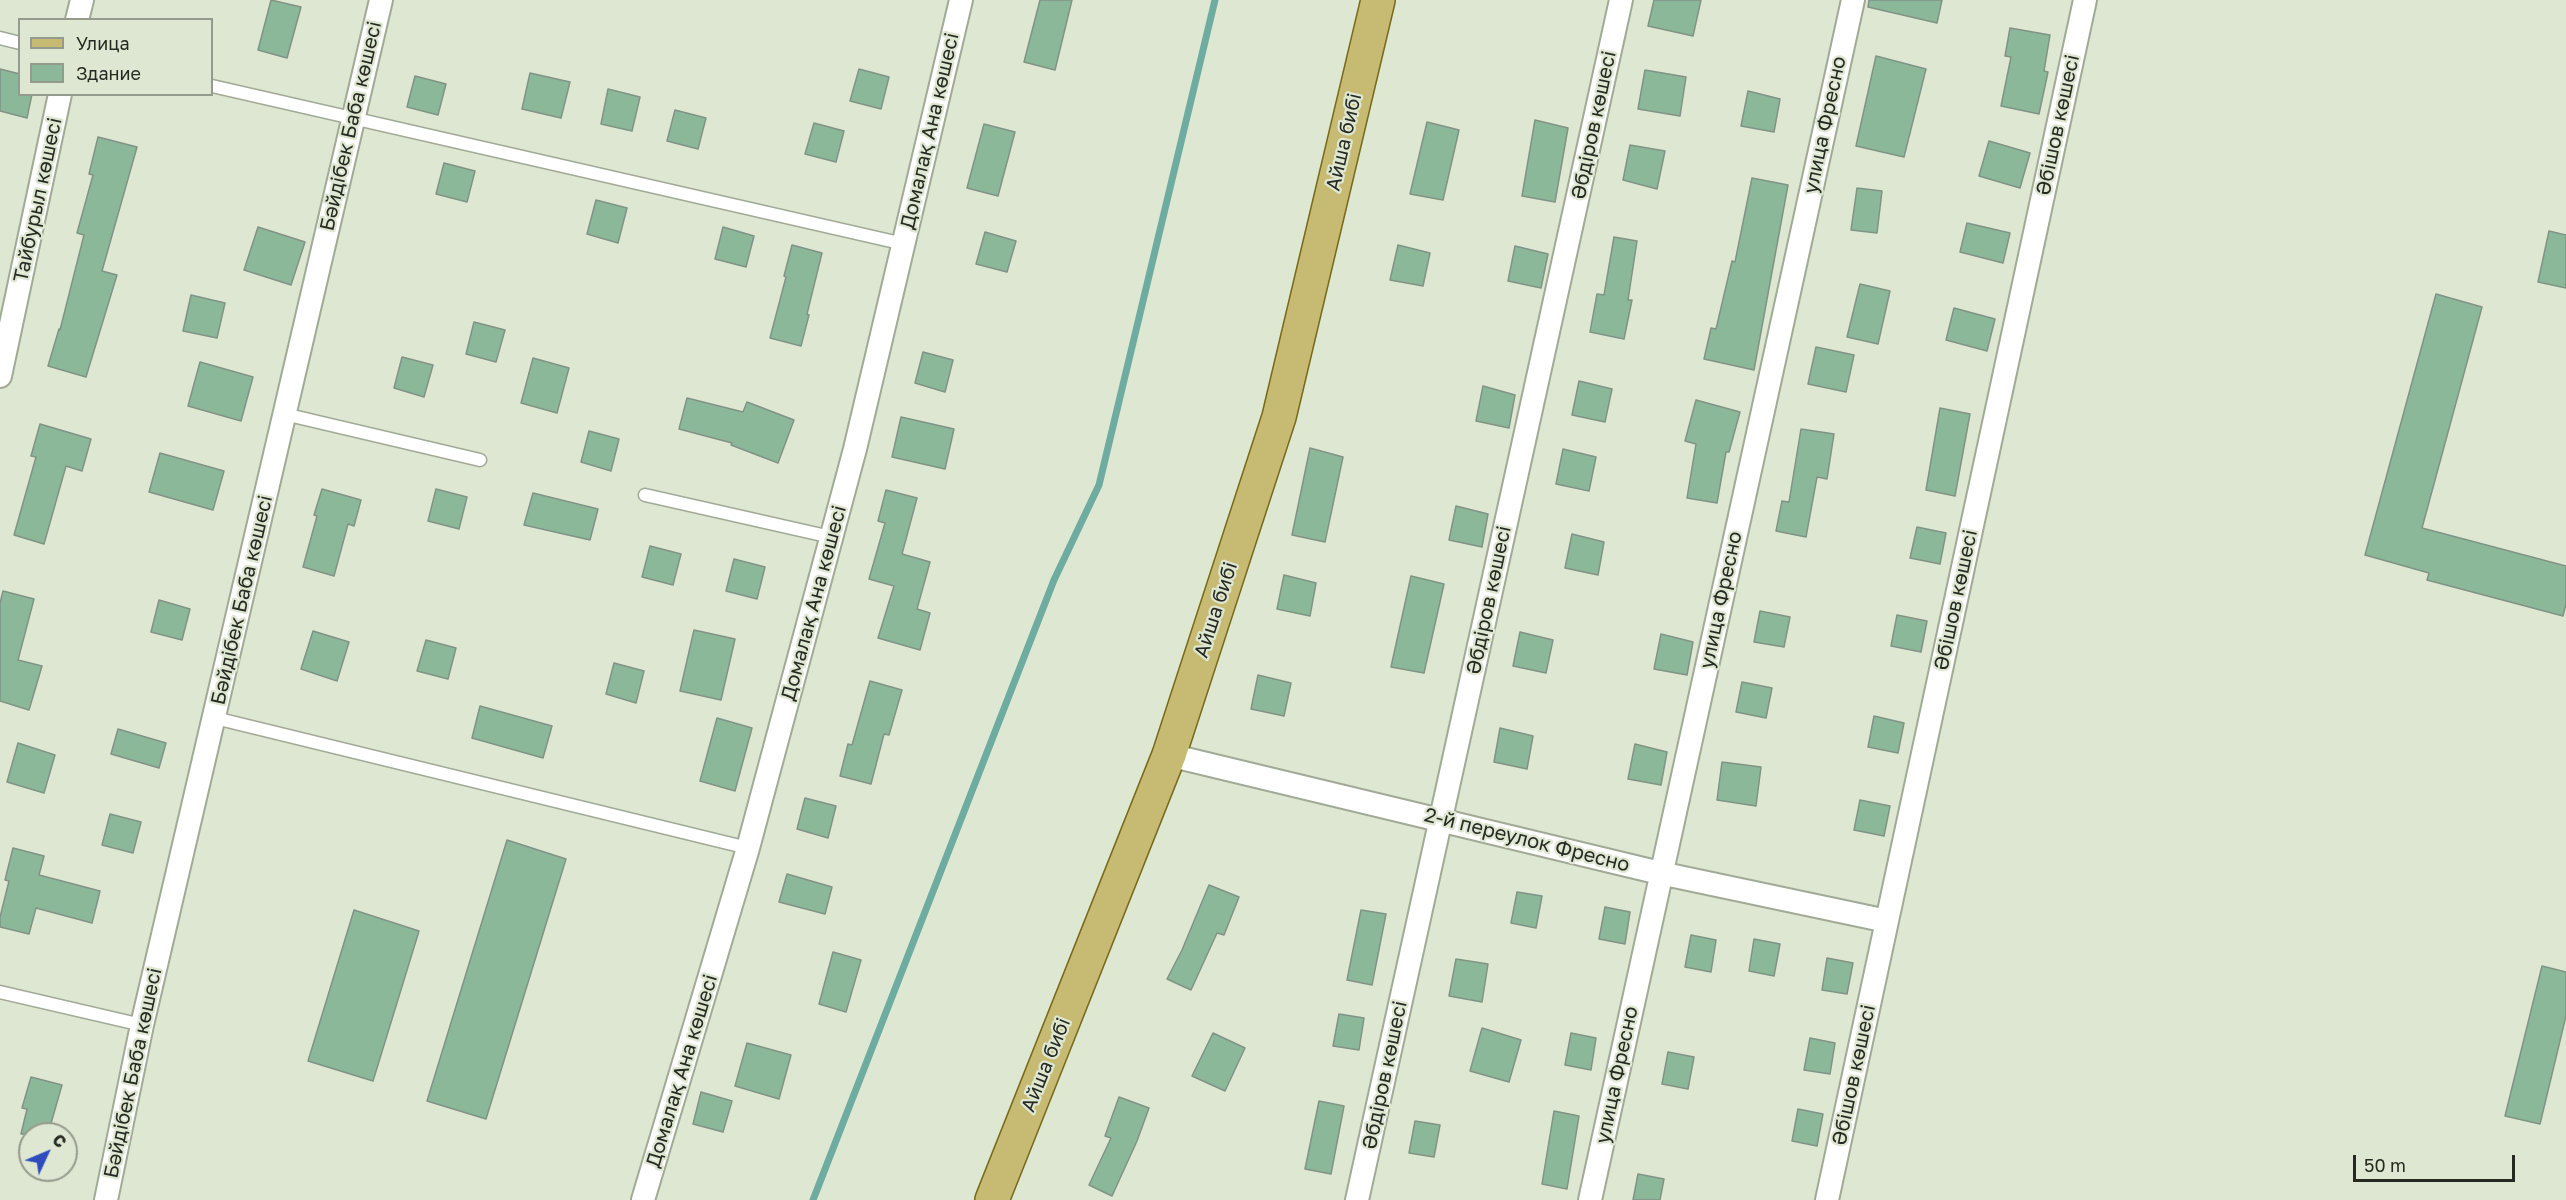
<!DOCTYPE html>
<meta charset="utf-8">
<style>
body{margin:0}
#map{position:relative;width:2566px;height:1200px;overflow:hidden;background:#dee7d2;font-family:"Golos Text",sans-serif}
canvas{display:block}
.legend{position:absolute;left:18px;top:18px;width:195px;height:78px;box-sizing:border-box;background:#dee7d2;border:2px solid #959b8c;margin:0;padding:8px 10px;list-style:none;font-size:18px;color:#272a22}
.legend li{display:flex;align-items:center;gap:12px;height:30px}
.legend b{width:30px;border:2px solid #959b8c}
.north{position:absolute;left:18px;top:1122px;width:60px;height:60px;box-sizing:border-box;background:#dee7d2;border:2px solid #959b8c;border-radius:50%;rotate:46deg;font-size:16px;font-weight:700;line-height:24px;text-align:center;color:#272a22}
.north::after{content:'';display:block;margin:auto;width:21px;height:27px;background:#2f4cbd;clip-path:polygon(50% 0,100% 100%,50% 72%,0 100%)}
.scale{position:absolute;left:2353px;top:1155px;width:162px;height:27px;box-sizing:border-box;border:3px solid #272a22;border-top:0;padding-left:8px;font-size:18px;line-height:21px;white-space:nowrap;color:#272a22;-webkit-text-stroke:4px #dee7d2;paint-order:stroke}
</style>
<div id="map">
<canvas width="2566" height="1200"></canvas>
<ul class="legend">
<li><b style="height:8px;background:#c7ba73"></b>Улица</li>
<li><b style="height:16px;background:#8cb89a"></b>Здание</li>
</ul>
<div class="north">С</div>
<div class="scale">50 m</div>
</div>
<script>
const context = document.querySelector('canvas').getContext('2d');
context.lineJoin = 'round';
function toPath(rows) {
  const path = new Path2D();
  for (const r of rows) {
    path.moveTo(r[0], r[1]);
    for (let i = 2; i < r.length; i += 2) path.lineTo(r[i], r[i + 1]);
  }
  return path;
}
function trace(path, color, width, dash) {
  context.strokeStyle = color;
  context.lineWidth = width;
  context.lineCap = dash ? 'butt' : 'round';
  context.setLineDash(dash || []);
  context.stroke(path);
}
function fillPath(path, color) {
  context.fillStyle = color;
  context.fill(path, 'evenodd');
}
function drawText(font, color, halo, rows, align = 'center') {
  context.font = font + ' "Golos Text",sans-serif';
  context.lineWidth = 4.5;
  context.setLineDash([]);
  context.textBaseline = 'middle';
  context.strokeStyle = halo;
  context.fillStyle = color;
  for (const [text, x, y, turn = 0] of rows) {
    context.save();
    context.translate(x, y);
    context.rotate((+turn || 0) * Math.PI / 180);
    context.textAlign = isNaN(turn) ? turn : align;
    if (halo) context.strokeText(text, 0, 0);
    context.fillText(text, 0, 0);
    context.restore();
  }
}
trace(toPath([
 [813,1200,1054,580,1099,485,1215,0]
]), '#6eaba0', 7);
const building = toPath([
 [271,0,301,7,287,58,258,50,271,0],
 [1040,0,1072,0,1055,70,1024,62,1040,0],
 [1654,0,1701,0,1693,36,1648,26,1654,0],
 [1869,0,1942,0,1937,23,1868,7,1869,0],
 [2010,28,2050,35,2044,71,2048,72,2039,114,2001,106,2011,57,2005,56,2010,28],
 [1876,56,1926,69,1904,157,1856,146,1876,56],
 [0,69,20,74,20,94,32,94,27,118,0,111,0,69],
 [859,69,889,77,881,109,850,101,859,69],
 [1645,70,1686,77,1680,116,1638,109,1645,70],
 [530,73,570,82,561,118,522,109,530,73],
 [415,76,446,84,438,115,407,107,415,76],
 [608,89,640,97,632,131,601,124,608,89],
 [1748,91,1780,99,1774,132,1741,126,1748,91],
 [675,110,706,118,698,149,667,141,675,110],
 [1535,120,1568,128,1555,202,1522,196,1535,120],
 [1427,122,1459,130,1443,200,1410,194,1427,122],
 [814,123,844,131,836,162,805,154,814,123],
 [984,124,1015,132,998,196,967,188,984,124],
 [98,137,137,147,102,271,117,275,86,377,48,366,59,329,60,330,84,235,77,233,93,175,89,174,98,137],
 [1989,141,2030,153,2020,188,1979,176,1989,141],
 [1630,145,1665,151,1657,189,1623,180,1630,145],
 [444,163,475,171,467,202,436,194,444,163],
 [1752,178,1788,185,1754,370,1704,359,1711,328,1716,329,1732,261,1735,262,1752,178],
 [1857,188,1882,191,1877,233,1851,230,1857,188],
 [596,200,627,208,618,243,587,234,596,200],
 [1967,223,2010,233,2003,263,1960,252,1967,223],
 [258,227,305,242,291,285,244,270,258,227],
 [723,227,754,236,746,267,715,259,723,227],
 [2549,231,2566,235,2566,288,2538,282,2549,231],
 [985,232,1016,241,1007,272,976,264,985,232],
 [1614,237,1637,241,1628,300,1632,300,1624,339,1590,332,1597,294,1604,295,1614,237],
 [792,245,822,253,807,314,809,315,801,346,770,338,786,277,784,276,792,245],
 [1398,245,1430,253,1423,286,1390,280,1398,245],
 [1515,246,1548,254,1541,288,1508,281,1515,246],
 [1860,284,1890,291,1878,344,1847,337,1860,284],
 [2436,294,2482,307,2422,528,2566,566,2566,604,2563,616,2427,580,2429,573,2365,555,2436,294],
 [191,295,225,303,217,338,183,331,191,295],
 [1954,308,1995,319,1987,351,1946,340,1954,308],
 [474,322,505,330,496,362,466,354,474,322],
 [1816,347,1854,355,1846,392,1808,384,1816,347],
 [923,352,953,360,945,392,915,383,923,352],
 [402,357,433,365,424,397,394,388,402,357],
 [533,358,569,368,557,413,521,403,533,358],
 [200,362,253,377,241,421,188,406,200,362],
 [1579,381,1612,389,1605,422,1572,415,1579,381],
 [1483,386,1515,395,1509,428,1476,421,1483,386],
 [687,398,743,412,747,402,794,420,778,463,731,445,732,443,679,429,687,398],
 [1696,400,1740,412,1729,452,1726,452,1717,503,1687,498,1696,444,1685,441,1696,400],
 [1940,408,1970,414,1955,496,1926,490,1940,408],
 [901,417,954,429,945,469,892,457,901,417],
 [40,424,91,439,82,471,66,466,44,544,14,535,36,457,31,456,40,424],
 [1801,429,1834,434,1827,479,1817,477,1806,537,1776,531,1782,501,1789,502,1801,429],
 [589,431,619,439,611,471,581,462,589,431],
 [1310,448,1343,457,1325,542,1292,535,1310,448],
 [1563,449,1596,457,1589,491,1556,484,1563,449],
 [160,453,224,471,213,510,149,492,160,453],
 [322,489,361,500,354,526,348,524,334,576,303,567,317,516,314,515,322,489],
 [436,489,467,497,459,529,428,521,436,489],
 [886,490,917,498,902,554,930,562,917,609,930,613,920,650,878,638,894,586,869,579,885,523,878,521,886,490],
 [533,493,598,509,590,540,524,525,533,493],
 [1456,506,1488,514,1482,547,1449,540,1456,506],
 [1917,527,1946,533,1940,564,1910,558,1917,527],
 [1572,534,1604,542,1598,575,1565,568,1572,534],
 [650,546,681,554,673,585,642,577,650,546],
 [734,559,765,567,757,599,726,591,734,559],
 [1284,575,1316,583,1310,616,1277,609,1284,575],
 [1411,576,1444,584,1424,673,1391,667,1411,576],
 [3,591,34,599,18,660,42,666,29,710,0,701,0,603,3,591],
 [159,600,190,609,182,640,151,632,159,600],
 [1760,611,1790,617,1784,647,1754,642,1760,611],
 [1897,615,1927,621,1921,652,1891,646,1897,615],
 [694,630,735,639,721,700,680,691,694,630],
 [313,631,349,642,337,681,301,669,313,631],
 [1520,632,1553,640,1546,673,1513,666,1520,632],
 [1661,634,1693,642,1687,675,1654,669,1661,634],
 [426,640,456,648,448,679,417,671,426,640],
 [614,663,644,671,636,703,606,694,614,663],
 [1258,675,1291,683,1284,716,1251,709,1258,675],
 [870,681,902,690,889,735,884,734,871,784,840,776,848,744,852,745,870,681],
 [1742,682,1772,688,1766,718,1736,712,1742,682],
 [480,706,552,726,543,758,472,738,480,706],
 [1874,716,1904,723,1898,753,1868,747,1874,716],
 [717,718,752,728,735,791,700,781,717,718],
 [1500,728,1533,736,1527,769,1494,762,1500,728],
 [118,729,166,743,159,768,111,754,118,729],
 [18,743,55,755,44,793,7,782,18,743],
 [1635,744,1667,752,1661,785,1628,779,1635,744],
 [1722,762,1761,767,1756,806,1717,800,1722,762],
 [805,798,836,806,828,838,797,829,805,798],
 [1860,800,1890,806,1884,836,1854,830,1860,800],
 [110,814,141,822,133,853,102,845,110,814],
 [507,840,566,859,486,1119,427,1101,507,840],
 [13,848,44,856,39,875,100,891,92,923,36,908,29,934,0,927,0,917,9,881,5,880,13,848],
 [787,874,832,887,825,914,779,902,787,874],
 [1209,885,1239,897,1224,935,1217,933,1191,990,1167,979,1182,950,1209,885],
 [1517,892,1542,896,1536,928,1511,923,1517,892],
 [1605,907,1630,912,1625,944,1599,939,1605,907],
 [354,910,419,931,373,1081,308,1061,354,910],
 [1361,910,1386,914,1372,985,1347,980,1361,910],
 [1691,935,1716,940,1711,972,1685,967,1691,935],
 [1754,939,1780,944,1774,976,1749,971,1754,939],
 [833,952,861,960,846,1012,819,1004,833,952],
 [1827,958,1853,963,1847,994,1822,990,1827,958],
 [1456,959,1488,964,1482,1002,1449,996,1456,959],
 [2542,966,2566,972,2566,1016,2540,1124,2505,1116,2542,966],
 [1339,1014,1364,1018,1359,1050,1333,1046,1339,1014],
 [1482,1028,1521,1040,1509,1082,1470,1071,1482,1028],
 [1213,1033,1245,1048,1225,1091,1192,1076,1213,1033],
 [1571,1033,1596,1038,1591,1070,1565,1065,1571,1033],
 [1810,1038,1835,1043,1830,1074,1804,1070,1810,1038],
 [747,1043,791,1055,779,1099,735,1086,747,1043],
 [1668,1052,1694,1057,1688,1089,1662,1084,1668,1052],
 [31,1077,62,1085,48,1134,21,1134,27,1109,22,1108,31,1077],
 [701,1092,732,1101,723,1132,693,1124,701,1092],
 [1119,1097,1149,1108,1137,1141,1112,1196,1089,1185,1111,1138,1105,1136,1119,1097],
 [1319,1101,1344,1106,1331,1174,1305,1169,1319,1101],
 [1798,1109,1823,1114,1817,1146,1792,1141,1798,1109],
 [1554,1111,1579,1116,1567,1189,1542,1184,1554,1111],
 [1415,1121,1440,1125,1434,1157,1409,1153,1415,1121],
 [1638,1174,1664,1179,1660,1200,1633,1200,1638,1174]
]);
fillPath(building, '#8cb89a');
trace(building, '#809385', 1.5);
const lane = toPath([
 [0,38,20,43],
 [212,86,904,244],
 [284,414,480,460],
 [645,495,831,537],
 [215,718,748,848],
 [0,992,142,1025]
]);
const street = toPath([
 [77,20,82,0],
 [0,376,60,94],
 [1169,755,1660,873,1887,921],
 [106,1200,142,1025,381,0],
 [643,1200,748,848,855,449,961,0],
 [1357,1200,1621,0],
 [1590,1200,1853,0],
 [1827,1200,2085,0]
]);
const primary = toPath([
 [992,1200,1169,755,1279,417,1378,0]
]);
trace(lane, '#a1aa96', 15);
trace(street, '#a1aa96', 26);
trace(primary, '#776a1a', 36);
trace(lane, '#fff', 12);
trace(street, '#fff', 22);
trace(primary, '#c7ba73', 33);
drawText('20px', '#272a22', '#dee7d2', [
 ["Әбдіров көшесі",1594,125,-78],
 ["улица Фресно",1825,125,-78],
 ["Әбішов көшесі",2058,125,-78],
 ["Бәйдібек Баба көшесі",351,126,-77],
 ["Домалақ Ана көшесі",930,131,-77],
 ["Айша бибі",1344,142,-77],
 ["Тайбурыл көшесі",38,200,-78],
 ["Бәйдібек Баба көшесі",242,600,-77],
 ["Әбдіров көшесі",1489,600,-78],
 ["улица Фресно",1721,600,-78],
 ["Әбішов көшесі",1956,600,-78],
 ["Домалақ Ана көшесі",814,603,-75],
 ["Айша бибі",1216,610,-72],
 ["2-й переулок Фресно",1527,840,14],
 ["Айша бибі",1046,1065,-68],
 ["Домалақ Ана көшесі",682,1071,-73],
 ["Бәйдібек Баба көшесі",133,1073,-78],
 ["Әбдіров көшесі",1385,1075,-78],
 ["улица Фресно",1617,1075,-78],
 ["Әбішов көшесі",1854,1075,-78]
]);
</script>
